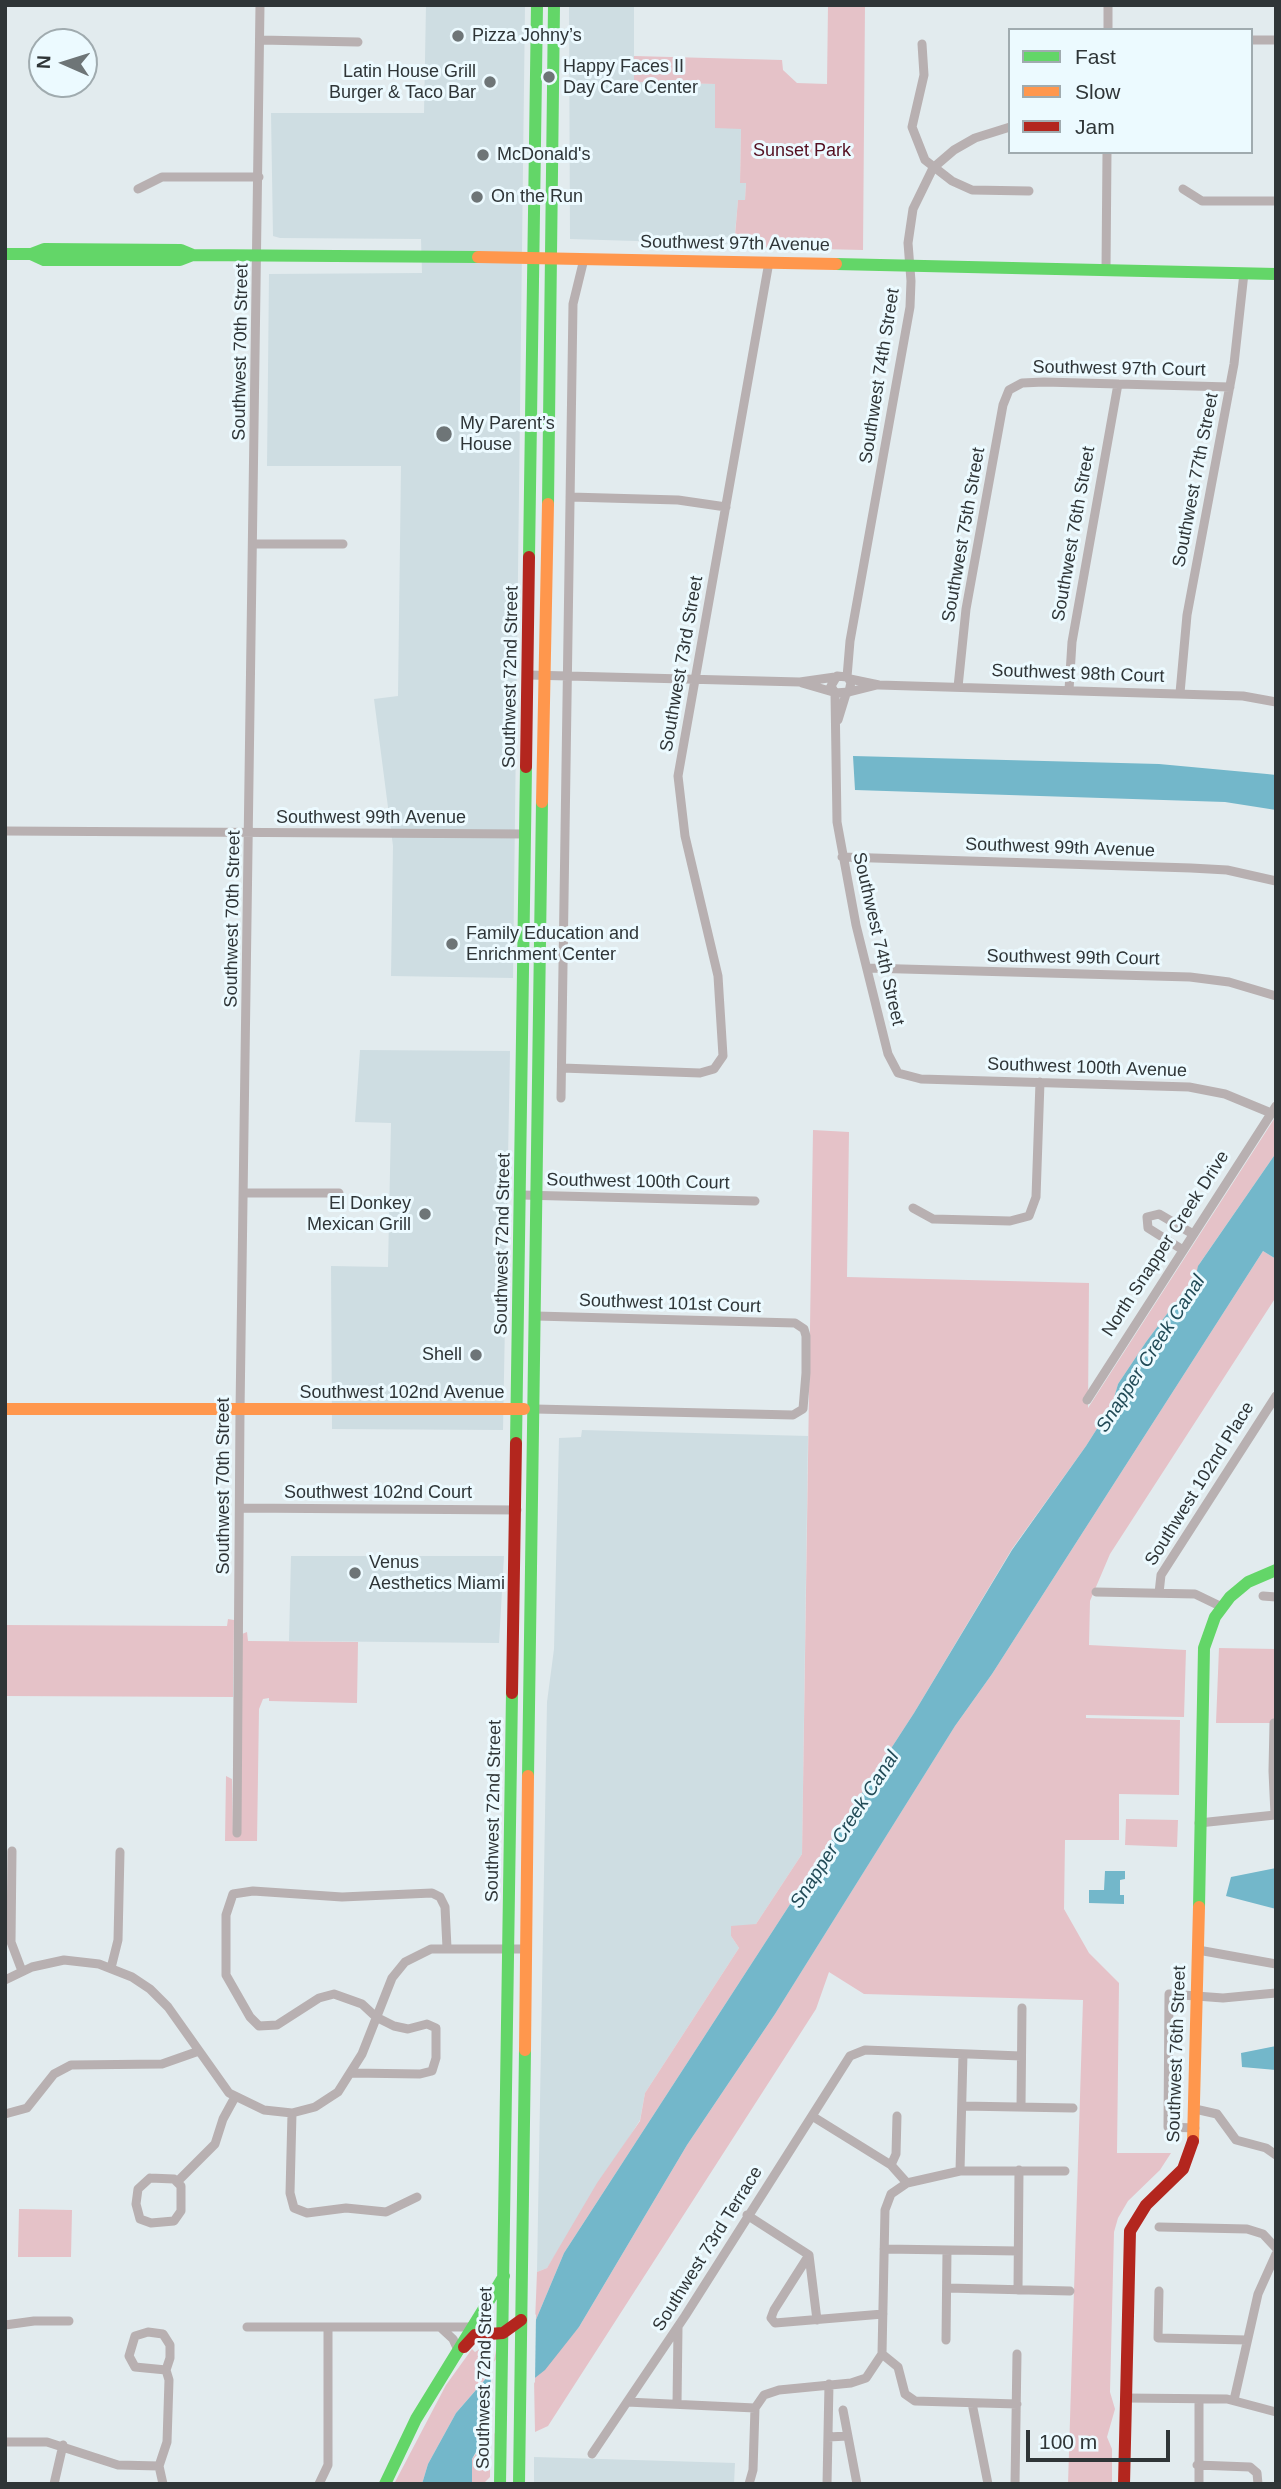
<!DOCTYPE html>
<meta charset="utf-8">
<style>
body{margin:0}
#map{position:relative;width:1281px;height:2489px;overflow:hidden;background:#e2ebee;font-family:Helvetica,sans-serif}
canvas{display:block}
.frame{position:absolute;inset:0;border:7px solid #2f3537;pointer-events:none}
.legend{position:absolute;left:1008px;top:28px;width:245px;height:126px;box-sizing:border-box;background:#ecfaff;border:2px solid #a0abaf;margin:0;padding:9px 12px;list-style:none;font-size:21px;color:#2f3537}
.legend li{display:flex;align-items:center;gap:14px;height:35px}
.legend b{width:35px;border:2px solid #a0abaf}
.north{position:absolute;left:28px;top:28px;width:70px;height:70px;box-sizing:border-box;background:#ecfaff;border:2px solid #a0abaf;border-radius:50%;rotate:273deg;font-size:19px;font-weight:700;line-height:28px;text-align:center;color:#2f3537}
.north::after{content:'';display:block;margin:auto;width:24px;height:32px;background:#6e7577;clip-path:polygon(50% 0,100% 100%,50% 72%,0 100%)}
.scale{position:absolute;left:1026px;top:2430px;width:144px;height:32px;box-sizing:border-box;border:4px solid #2f3537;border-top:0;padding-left:9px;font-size:21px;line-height:24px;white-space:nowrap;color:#2f3537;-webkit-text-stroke:5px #ecfaff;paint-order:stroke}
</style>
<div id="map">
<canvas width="1281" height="2489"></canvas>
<div class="frame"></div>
<ul class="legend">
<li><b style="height:9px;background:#63d668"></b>Fast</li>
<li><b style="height:9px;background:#ff974d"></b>Slow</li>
<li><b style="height:9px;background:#b3261e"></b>Jam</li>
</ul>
<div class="north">N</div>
<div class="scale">100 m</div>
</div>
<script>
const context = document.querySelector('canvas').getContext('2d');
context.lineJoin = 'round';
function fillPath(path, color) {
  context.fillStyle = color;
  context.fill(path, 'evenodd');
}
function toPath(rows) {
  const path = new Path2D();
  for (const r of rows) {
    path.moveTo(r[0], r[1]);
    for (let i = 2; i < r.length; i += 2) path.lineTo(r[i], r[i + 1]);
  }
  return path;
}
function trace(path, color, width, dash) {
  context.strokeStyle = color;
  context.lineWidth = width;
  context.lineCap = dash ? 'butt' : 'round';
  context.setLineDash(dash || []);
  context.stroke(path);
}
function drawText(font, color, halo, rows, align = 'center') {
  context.font = font + ' Helvetica,sans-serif';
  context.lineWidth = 6;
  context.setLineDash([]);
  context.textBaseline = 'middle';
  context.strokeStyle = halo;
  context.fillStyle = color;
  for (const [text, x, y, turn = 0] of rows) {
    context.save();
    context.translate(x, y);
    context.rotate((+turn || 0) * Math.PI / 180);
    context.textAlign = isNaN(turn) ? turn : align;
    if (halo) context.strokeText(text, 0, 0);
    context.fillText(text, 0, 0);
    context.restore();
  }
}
fillPath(toPath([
 [426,5,525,5,513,978,391,976,393,846,374,699,398,696,401,466,267,466,269,274,422,273,421,239,280,238,273,236,271,113,424,113],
 [569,5,634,5,634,82,716,84,741,129,740,182,746,183,745,200,738,200,734,244,570,239],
 [360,1050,510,1051,503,1430,332,1429,331,1266,388,1267,391,1123,355,1122],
 [582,1430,808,1436,802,1854,756,1924,731,1936,739,1948,645,2093,640,2120,547,2268,537,2272,547,1702,554,1649,559,1438,581,1437],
 [291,1556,504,1556,499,1643,289,1641],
 [534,2457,735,2463,734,2484,534,2484]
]), '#cedde2');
fillPath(toPath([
 [828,5,865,5,863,250,734,247,738,200,745,200,746,183,740,183,741,129,715,128,715,84,634,82,634,56,782,60,783,70,797,83,827,84],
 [1276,1116,1276,1153,1200,1263,1196,1275,1146,1342,1118,1384,1112,1405,1086,1446,1012,1549,914,1713,564,2253,535,2322,537,2272,547,2268,597,2183,640,2121,645,2093,739,1948,731,1936,731,1926,756,1924,802,1854,813,1130,849,1132,847,1277,1089,1283,1088,1408],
 [1263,1251,1276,1259,1276,1297,1110,1554,1090,1601,1089,1645,1186,1650,1184,1717,1086,1715,1086,1718,1180,1720,1179,1795,1119,1794,1119,1840,1065,1840,1064,1909,1089,1953,1119,1983,1117,2153,1171,2153,1160,2170,1128,2201,1118,2218,1114,2232,1110,2392,1115,2409,1107,2437,1112,2449,1112,2484,1068,2484,1083,2000,864,1994,829,1972,816,2009,548,2426,535,2432,534,2379,579,2327,687,2145,775,2014,955,1726,992,1674],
 [228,1619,234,1620,233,1697,5,1696,5,1625,227,1626],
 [247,1632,248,1641,358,1642,357,1703,269,1701,269,1698,263,1699,259,1709,257,1841,225,1841,226,1776,232,1779,233,1833,241,1784,242,1634],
 [1219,1648,1276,1649,1276,1723,1216,1723],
 [1126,1819,1178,1820,1177,1847,1125,1845],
 [19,2209,72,2210,71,2257,18,2257],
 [483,2347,491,2351,493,2367,496,2350,494,2470,494,2369,456,2413,428,2464,422,2484,394,2484,446,2385,472,2349,475,2352],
 [490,2434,490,2477,483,2484,472,2484,472,2459]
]), '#e5c2c8');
fillPath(toPath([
 [853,756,1159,764,1267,774,1276,775,1276,810,1225,802,855,790],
 [1276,1153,1276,1259,1263,1251,992,1674,955,1726,775,2014,687,2145,579,2327,545,2370,526,2385,480,2445,472,2459,472,2484,422,2484,428,2464,456,2413,535,2322,564,2253,914,1713,1012,1550,1086,1446,1112,1405,1118,1384,1146,1342,1196,1275,1198,1266],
 [1276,1868,1276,1909,1226,1896,1231,1877],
 [1105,1871,1125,1871,1125,1879,1120,1880,1120,1895,1124,1895,1124,1904,1089,1903,1089,1890,1104,1890],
 [1276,2046,1276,2070,1242,2067,1241,2053]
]), '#73b7ca');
fillPath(toPath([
 [536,2314,535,2382,490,2439,491,2365]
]), '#e2ebee');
trace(toPath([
 [1108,30,1108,5],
 [260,40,358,42],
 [1251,40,1276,40],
 [922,44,924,75,912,127,925,160,952,181,972,190,1029,191],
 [138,189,162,177,259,177],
 [1183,189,1202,201,1276,201],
 [1106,270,1107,152],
 [570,497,678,500,726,507],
 [254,544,343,544],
 [529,675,800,682,835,677],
 [847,677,850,641,910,307,911,281,908,243,913,209,933,168,954,150,975,138,1010,127],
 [850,679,879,685,1243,696,1276,702],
 [802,683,833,692],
 [958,687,966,609,1003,405,1009,390,1022,383,1044,382,1230,387],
 [1069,690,1072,642,1118,384],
 [849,692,877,685],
 [835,693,849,692,851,682,847,677,837,676,831,686,835,693,837,822,856,925,888,1054,898,1073,921,1079,1189,1087,1225,1094,1271,1113],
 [1180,693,1187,615,1234,364,1244,273],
 [838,720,846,694],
 [5,831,526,834],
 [842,857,1191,868,1227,870,1276,881],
 [867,968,1190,977,1229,982,1276,996],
 [562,1068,700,1073,714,1069,723,1056,718,976,685,836,678,776,769,262],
 [561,1098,573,304,584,259],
 [244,1193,339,1193],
 [521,1195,755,1201],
 [913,1208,933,1219,1010,1221,1029,1216,1036,1197,1040,1082],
 [1183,1250,1148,1228,1147,1217,1159,1214,1193,1234],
 [1087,1400,1276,1106],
 [535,1409,793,1415,803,1409,806,1373,806,1336,804,1329,795,1323,536,1316],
 [240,1508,517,1510],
 [1096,1592,1195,1594,1222,1607],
 [1159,1593,1161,1575,1276,1396],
 [1263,1596,1276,1597],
 [1273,1771,1274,1723],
 [1199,1823,1275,1815,1273,1771,1276,1771],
 [237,1833,240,1411,260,5],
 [12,1851,11,1942,22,1971],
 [1198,1950,1276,1964],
 [111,1968,118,1940,120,1852],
 [5,1980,32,1967,64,1960,99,1964,132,1977,150,1989,168,2007,229,2093,264,2110,292,2113,315,2107,338,2092,362,2054,392,1978,405,1962,431,1949,527,1949],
 [352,2073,420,2074,432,2071,436,2058,436,2028,427,2024,408,2029,394,2026,376,2017,362,2004,334,1994,319,1998,277,2025,259,2026,250,2017,226,1975,226,1915,233,1894,253,1891,342,1897,432,1893,440,1897,445,1907,447,1948],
 [962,2106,1073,2108],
 [1021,2107,1022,2008],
 [1195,2109,1217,2114,1236,2140,1266,2148,1276,2155],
 [292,2113,290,2193,294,2208,307,2213,346,2208,386,2212,417,2197],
 [5,2114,27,2108,54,2074,71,2065,162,2064,199,2051],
 [812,2116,891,2165,907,2183,960,2171,1065,2171],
 [1195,2128,1168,2127,1169,1994,1223,1998,1276,1993],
 [891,2165,896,2154,897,2116],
 [960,2171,963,2054],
 [150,2178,174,2179,181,2186,181,2211,174,2221,151,2223,140,2219,136,2204,138,2189,150,2178],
 [178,2181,215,2144,223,2119,235,2097],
 [747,2215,809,2255,774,2310,771,2318,775,2323,883,2314],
 [1159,2227,1247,2229,1263,2234,1276,2248],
 [884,2249,1018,2251],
 [809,2255,817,2320],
 [947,2288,1070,2291],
 [1018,2290,1019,2170],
 [1159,2291,1158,2338,1247,2340],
 [5,2325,34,2321,69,2321],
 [247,2327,470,2327],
 [440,2327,453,2339,459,2352],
 [946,2340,947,2250],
 [882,2354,898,2367,905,2394,915,2401,1017,2404],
 [1125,2398,1227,2399,1276,2412],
 [1234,2400,1258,2294,1276,2254],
 [627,2402,755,2408,764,2395,779,2390,851,2383,866,2378,882,2354,885,2210,891,2194,907,2183],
 [972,2403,988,2484],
 [677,2404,678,2328],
 [843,2410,857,2484],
 [828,2437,848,2436],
 [5,2442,47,2442,118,2465,159,2466],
 [592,2454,685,2316,850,2056,865,2050,1021,2056],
 [1197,2465,1250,2467,1257,2473,1258,2484],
 [54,2484,63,2445],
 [163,2484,159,2466,167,2442,169,2380,166,2370,170,2358,170,2345,163,2334,148,2332,135,2336,129,2356,135,2367,166,2370],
 [319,2484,328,2465,328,2328],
 [749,2484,753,2470,755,2408],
 [827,2484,829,2384],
 [1015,2484,1017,2354],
 [1199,2484,1199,2400]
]), '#b8b0b1', 9);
trace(toPath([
 [5,254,31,254,44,249,181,250,193,255,478,257],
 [31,254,44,260,180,260,193,255],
 [836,264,1276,274],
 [548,504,554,5],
 [529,557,537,5],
 [516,1443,526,767],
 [528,1776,542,802],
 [1199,1907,1204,1648,1215,1617,1230,1597,1248,1582,1276,1570],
 [385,2484,416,2419,504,2276],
 [500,2484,512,1693],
 [519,2484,525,2050]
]), '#63d668', 12);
trace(toPath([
 [478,257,836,264],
 [542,802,548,504],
 [5,1409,524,1409],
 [525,2050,528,1776],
 [1193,2141,1199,1907]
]), '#ff974d', 12);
trace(toPath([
 [526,767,529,557],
 [512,1693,516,1443],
 [464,2347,475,2335,503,2333,521,2320],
 [1124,2484,1130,2231,1146,2205,1183,2169,1193,2141]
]), '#b3261e', 12);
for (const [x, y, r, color] of [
 [458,36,7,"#6e7577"],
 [549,77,7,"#6e7577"],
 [490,82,7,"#6e7577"],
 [483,155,7,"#6e7577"],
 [477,197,7,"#6e7577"],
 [444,434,9,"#6e7577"],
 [452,944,7,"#6e7577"],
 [425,1214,7,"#6e7577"],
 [476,1355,7,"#6e7577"],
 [355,1573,7,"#6e7577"]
]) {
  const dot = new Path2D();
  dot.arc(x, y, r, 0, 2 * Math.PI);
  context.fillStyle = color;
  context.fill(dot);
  trace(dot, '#ecfaff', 2.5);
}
drawText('18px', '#2f3537', '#ecfaff', [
 ["Pizza Johny’s",472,36],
 ["Happy Faces II",563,67],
 ["Day Care Center",563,88],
 ["Latin House Grill",476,72,"right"],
 ["Burger & Taco Bar",476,93,"right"],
 ["McDonald's",497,155],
 ["On the Run",491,197],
 ["My Parent’s",460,424],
 ["House",460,445],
 ["Family Education and",466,934],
 ["Enrichment Center",466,955],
 ["El Donkey",411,1204,"right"],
 ["Mexican Grill",411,1225,"right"],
 ["Shell",462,1355,"right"],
 ["Venus",369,1563],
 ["Aesthetics Miami",369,1584]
], 'left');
drawText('18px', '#540f20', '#ecfaff', [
 ["Sunset Park",802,151]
]);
drawText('18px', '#2f3537', '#ecfaff', [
 ["Southwest 97th Avenue",735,244,1],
 ["Southwest 70th Street",241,352,-89],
 ["Southwest 97th Court",1119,369,1],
 ["Southwest 74th Street",880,376,-81],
 ["Southwest 77th Street",1196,480,-79],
 ["Southwest 76th Street",1074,534,-80],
 ["Southwest 75th Street",964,535,-80],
 ["Southwest 73rd Street",682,664,-80],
 ["Southwest 98th Court",1078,674,2],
 ["Southwest 72nd Street",511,677,-89],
 ["Southwest 99th Avenue",371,818],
 ["Southwest 99th Avenue",1060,848,2],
 ["Southwest 70th Street",233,919,-89],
 ["Southwest 74th Street",878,939,77],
 ["Southwest 99th Court",1073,958,1],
 ["Southwest 100th Avenue",1087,1068,2],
 ["Southwest 100th Court",638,1182,1],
 ["Southwest 72nd Street",503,1244,-89],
 ["North Snapper Creek Drive",1166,1244,-57],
 ["Southwest 101st Court",670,1304,2],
 ["Southwest 102nd Avenue",402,1393],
 ["Southwest 102nd Place",1200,1484,-58],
 ["Southwest 70th Street",224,1486,-90],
 ["Southwest 102nd Court",378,1493],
 ["Southwest 72nd Street",494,1811,-89],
 ["Southwest 76th Street",1177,2054,-88],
 ["Southwest 73rd Terrace",708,2249,-58],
 ["Southwest 72nd Street",485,2378,-89]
]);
drawText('italic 19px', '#224b57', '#ecfaff', [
 ["Snapper Creek Canal",1151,1354,-57],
 ["Snapper Creek Canal",845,1830,-57]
]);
</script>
